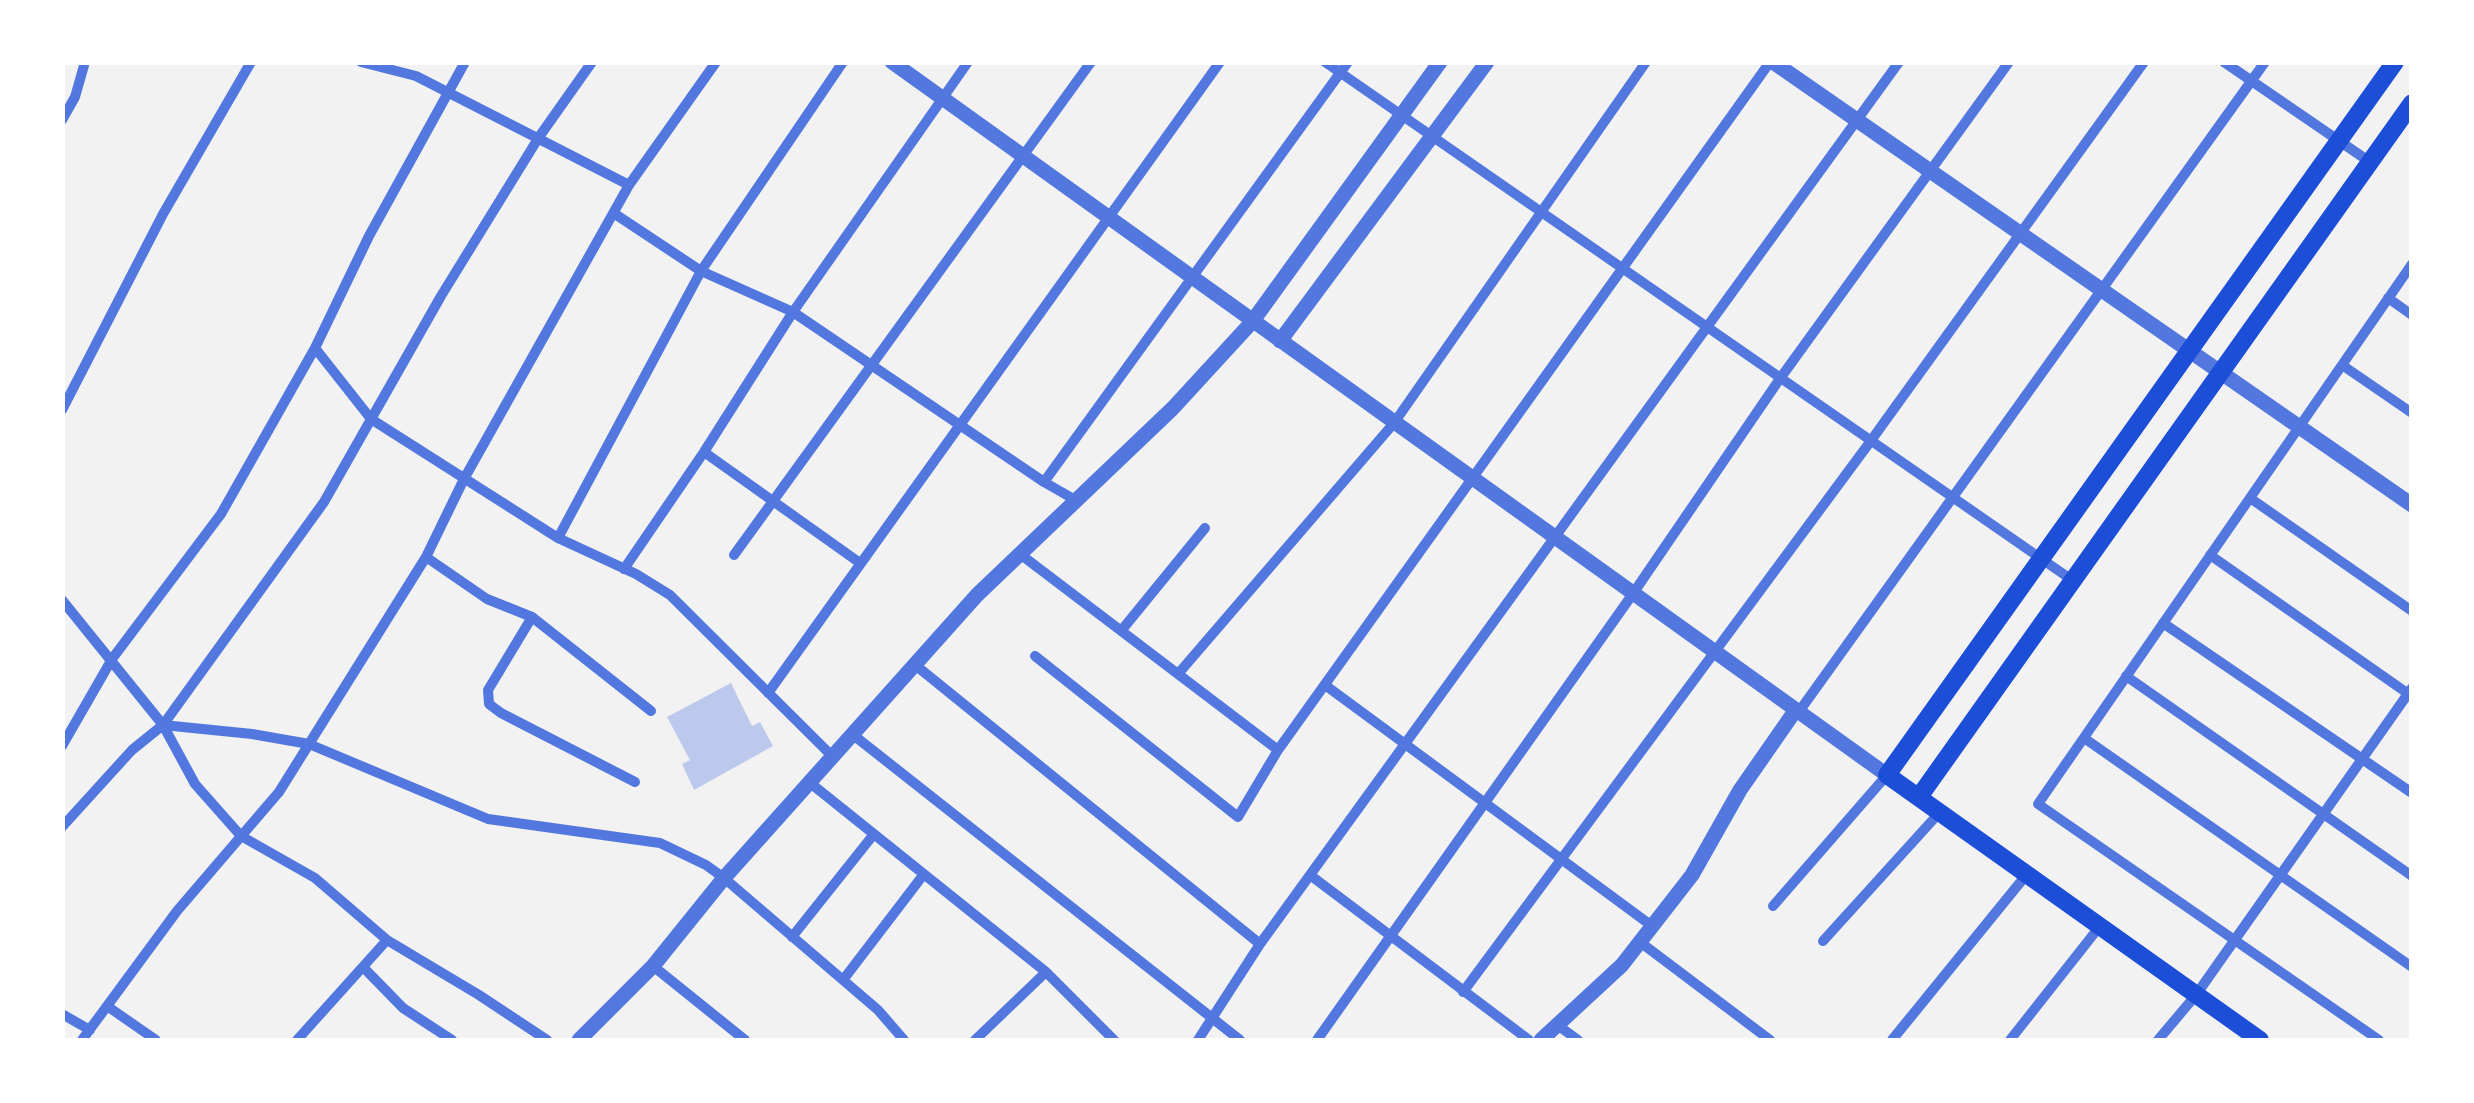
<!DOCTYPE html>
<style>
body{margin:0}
#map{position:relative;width:2474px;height:1103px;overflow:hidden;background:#f2f2f2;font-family:"Noto Sans",sans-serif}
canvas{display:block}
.frame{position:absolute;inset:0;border:65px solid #fff;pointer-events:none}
</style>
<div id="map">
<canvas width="2474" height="1103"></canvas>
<div class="frame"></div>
</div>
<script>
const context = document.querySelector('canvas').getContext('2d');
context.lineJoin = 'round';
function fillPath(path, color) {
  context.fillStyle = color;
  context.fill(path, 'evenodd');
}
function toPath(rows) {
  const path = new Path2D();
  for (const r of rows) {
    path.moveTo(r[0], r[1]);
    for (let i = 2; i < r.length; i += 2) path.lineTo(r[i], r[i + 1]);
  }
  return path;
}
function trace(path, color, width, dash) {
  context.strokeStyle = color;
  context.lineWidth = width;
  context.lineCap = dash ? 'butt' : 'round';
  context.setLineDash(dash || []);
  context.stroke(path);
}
fillPath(toPath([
 [731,683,752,726,760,722,773,746,694,790,682,764,690,760,667,717]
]), '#bdc9ec');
trace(toPath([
 [361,62,416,76,629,185],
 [1325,62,2072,580],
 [2224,62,2370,162],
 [62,120,75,97,85,62],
 [615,214,701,271,793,312,1044,482],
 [2388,298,2412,315],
 [315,348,371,419,558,538,636,574,670,595,832,756],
 [2342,365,2412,413],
 [62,410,163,214,251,62],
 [704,452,860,563],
 [2250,498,2412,611],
 [1077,501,1044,482,1348,62],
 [558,538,701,271,843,62],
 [1020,554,1278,750],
 [734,555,1091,62],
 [2210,555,2410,695],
 [426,557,487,599,532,617,651,711],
 [624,569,704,452,793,312,968,62],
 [62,600,163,725,195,784,241,836,315,878,387,940,479,995,547,1040],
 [532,617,488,690,489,704,501,713,635,782],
 [2163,623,2412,793],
 [1121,631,1205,528],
 [1035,656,1238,817,1278,750,1770,62],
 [914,664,1260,944],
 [1178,674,1394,423,1646,62],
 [2126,676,2412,876],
 [1325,685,1652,926],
 [768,693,1220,62],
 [1798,713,2265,62],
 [163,725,252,734,309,744,488,819,660,843,706,865,724,878,878,1010,904,1040],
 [852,734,1240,1040],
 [2084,738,2412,967],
 [62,746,112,659,221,514,315,348,369,236,465,62],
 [809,782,1046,972,1114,1040],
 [62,827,132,750,163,725,324,502,441,296,539,137,592,62],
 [1310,875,1529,1040],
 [1773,906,1887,775],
 [792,937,874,834],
 [1823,941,1940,812],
 [1640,942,1770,1040],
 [653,966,745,1040],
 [363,967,403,1008,452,1040],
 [843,980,924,874],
 [1463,992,1870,442,2144,62],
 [107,1006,156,1040],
 [62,1014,90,1030],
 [1556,1024,1578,1040],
 [82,1040,177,911,279,792,426,557,464,479,629,185,716,62],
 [297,1040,387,940],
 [975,1040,1046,972],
 [1198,1040,1260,944,1899,62],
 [1317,1040,1632,595,1779,380,2009,62],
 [1892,1040,2027,874],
 [2010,1040,2100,926],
 [2158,1040,2196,995,2412,688],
 [2379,1040,2038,804,2412,264]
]), '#5277de', 10);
trace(toPath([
 [892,62,1887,775],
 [1773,62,2412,505],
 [1280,341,1487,62],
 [579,1040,653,966,724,878,977,595,1173,408,1252,322,1440,62],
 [1541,1040,1622,965,1692,875,1740,790,1795,711]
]), '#5277de', 15);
trace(toPath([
 [1919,797,2412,103],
 [2260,1040,1887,775,2395,62]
]), '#1d4ed8', 18);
</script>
